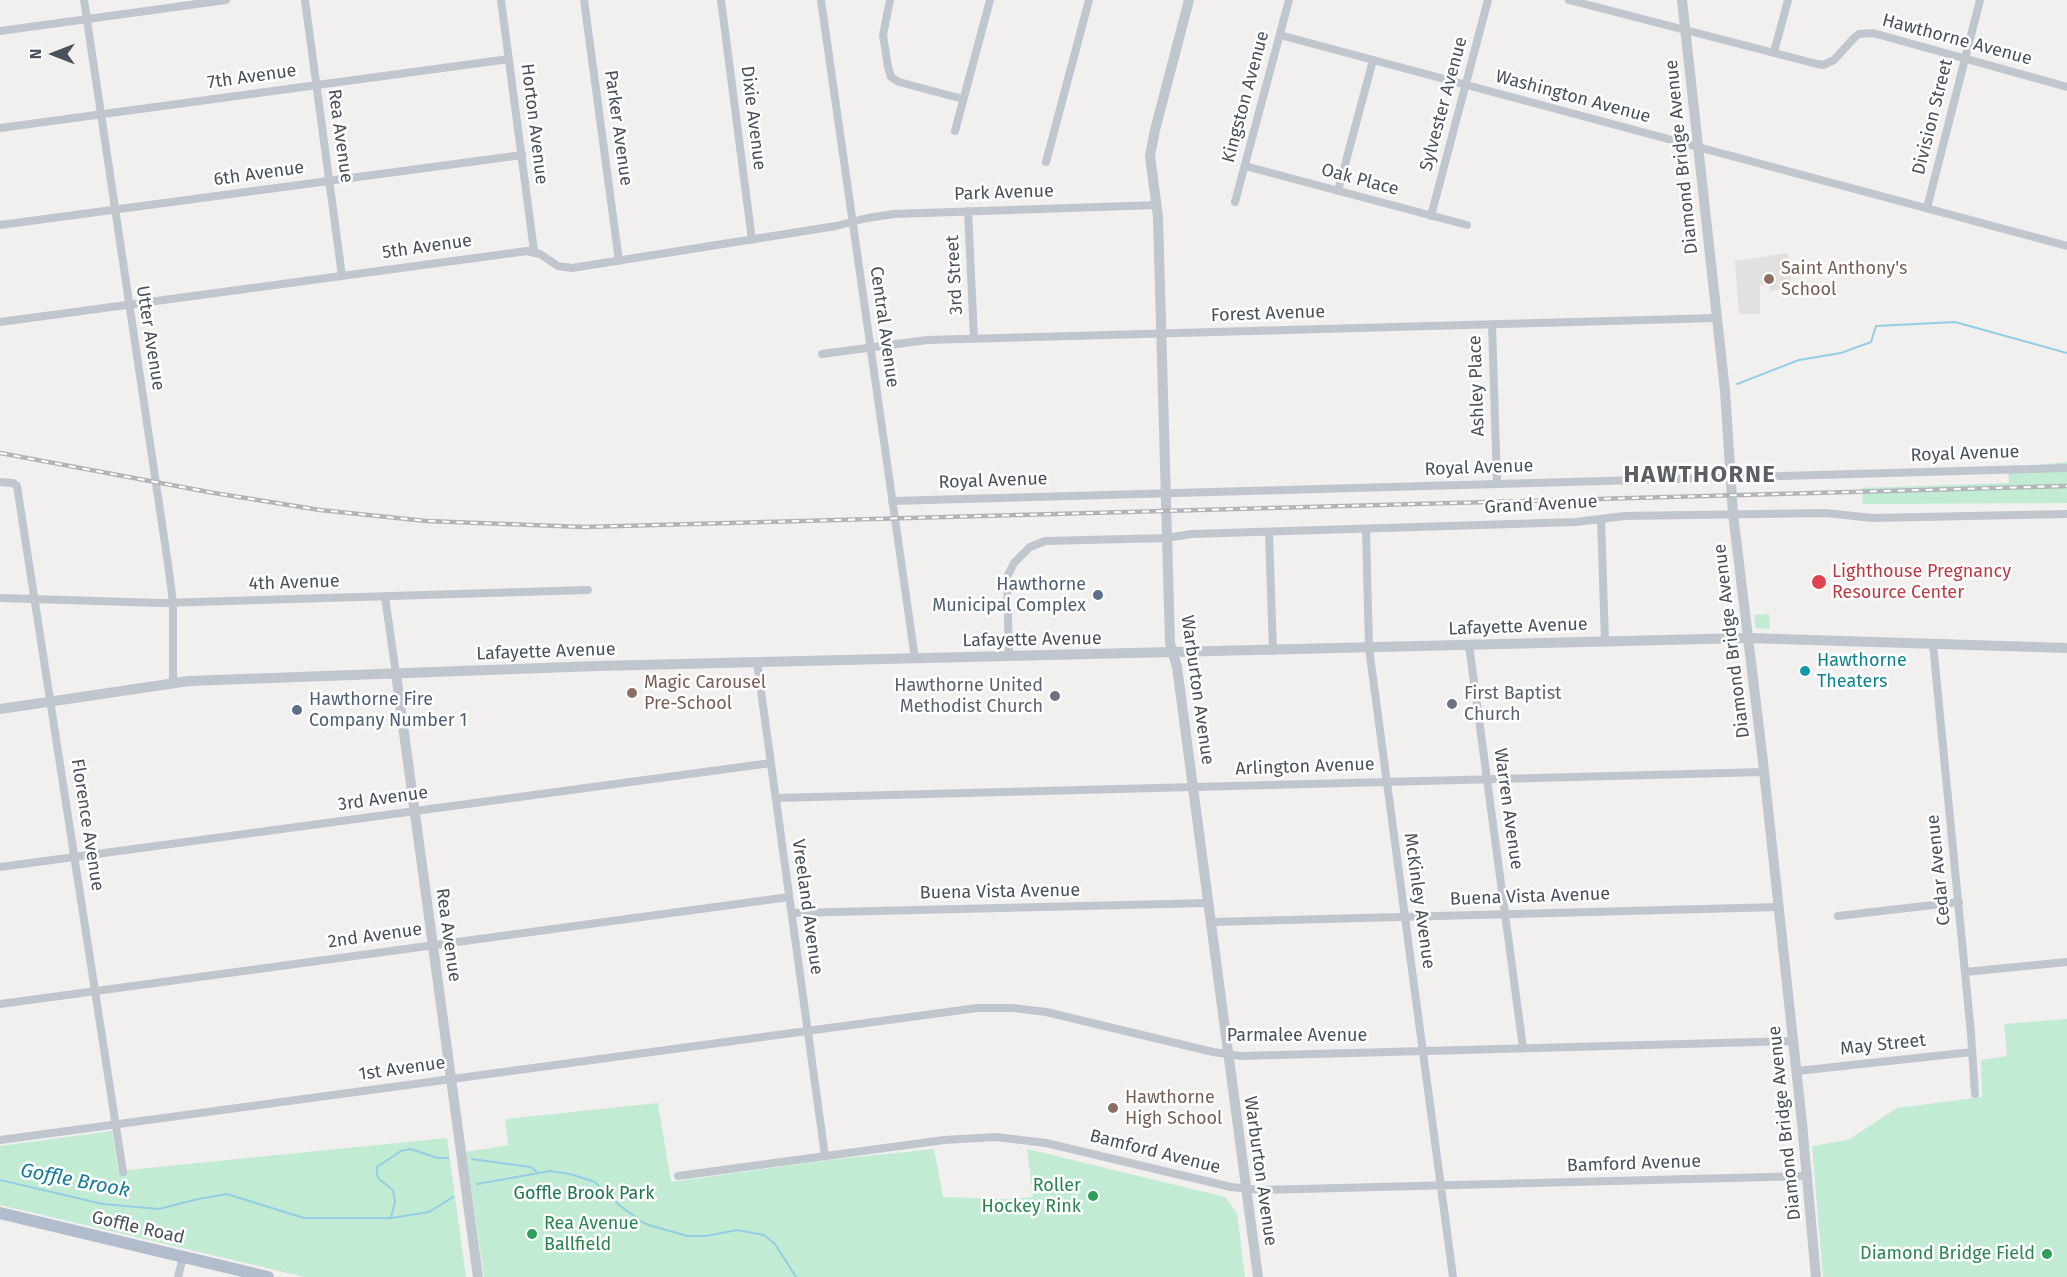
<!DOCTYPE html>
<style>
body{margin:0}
#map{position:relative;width:2067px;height:1277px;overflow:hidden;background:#f2efef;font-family:"Fira Sans",sans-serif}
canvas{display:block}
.north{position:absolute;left:24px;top:24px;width:60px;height:60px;-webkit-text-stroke:4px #fff;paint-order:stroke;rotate:270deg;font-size:16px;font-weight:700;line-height:24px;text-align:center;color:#49515b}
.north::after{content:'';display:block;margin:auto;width:21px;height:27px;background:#49515b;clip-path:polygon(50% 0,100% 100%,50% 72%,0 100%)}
</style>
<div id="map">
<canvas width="2067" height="1277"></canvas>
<div class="north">N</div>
</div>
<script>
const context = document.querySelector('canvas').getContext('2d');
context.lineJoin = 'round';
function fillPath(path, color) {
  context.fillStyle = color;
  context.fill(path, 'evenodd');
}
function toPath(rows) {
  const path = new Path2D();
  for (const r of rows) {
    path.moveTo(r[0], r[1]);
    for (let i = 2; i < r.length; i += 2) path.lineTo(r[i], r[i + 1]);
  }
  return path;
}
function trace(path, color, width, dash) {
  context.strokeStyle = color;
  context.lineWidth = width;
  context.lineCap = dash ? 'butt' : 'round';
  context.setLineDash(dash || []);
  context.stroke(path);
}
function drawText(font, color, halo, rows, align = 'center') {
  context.font = font + ' "Fira Sans",sans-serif';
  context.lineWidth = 5;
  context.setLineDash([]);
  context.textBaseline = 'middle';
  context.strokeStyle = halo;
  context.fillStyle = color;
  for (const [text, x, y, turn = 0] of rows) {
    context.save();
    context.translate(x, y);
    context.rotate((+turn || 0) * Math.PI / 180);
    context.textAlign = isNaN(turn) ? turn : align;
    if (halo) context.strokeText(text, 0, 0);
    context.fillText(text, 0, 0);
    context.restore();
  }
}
fillPath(toPath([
 [1788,253,1792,287,1770,291,1769,285,1760,285,1760,314,1739,314,1735,261]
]), '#e2e1e0');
fillPath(toPath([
 [2067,462,2067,503,1863,504,1862,488,2009,483,2008,468],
 [1769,614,1770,629,1756,628,1754,615],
 [2067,1019,2067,1277,1823,1277,1812,1146,1848,1140,1897,1108,1982,1097,1981,1060,2007,1056,2004,1024],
 [658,1103,671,1182,829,1160,934,1149,943,1197,1007,1199,1033,1197,1027,1149,1225,1197,1237,1213,1245,1277,484,1277,466,1152,508,1145,505,1119],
 [112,1131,118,1171,447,1138,466,1277,305,1277,0,1205,0,1146]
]), '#c2ebd4');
trace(toPath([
 [1737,384,1799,360,1841,353,1871,342,1876,326,1955,322,2067,353],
 [472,1159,531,1167,538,1173],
 [0,1180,103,1204,159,1209,198,1199,227,1194,304,1218,391,1218,429,1212,453,1197],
 [477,1184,550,1171,570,1174,595,1182,619,1205,642,1222,649,1225,687,1236,706,1236,737,1230,764,1235,775,1244,796,1277],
 [391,1218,395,1201,393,1190,379,1179,377,1174,377,1167,401,1151,410,1149,438,1158,448,1158]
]), '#93cee4', 2);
trace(toPath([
 [84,0,168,564,173,602,173,682],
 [305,0,342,276],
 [501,0,534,251],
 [584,0,619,261],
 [721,0,752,240],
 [821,0,915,659],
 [890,0,883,35,888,67,891,77,899,82,963,99],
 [1569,0,1817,64,1823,65,1834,60,1854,38,1859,34,1873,33,2067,87],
 [0,31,226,0],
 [1280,35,2067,246],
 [1774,52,1788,0],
 [0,128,509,59],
 [955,131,990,0],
 [1046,162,1089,0],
 [1245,166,1467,225],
 [1338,191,1373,60],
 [1235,202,1289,0],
 [1927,208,1980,0],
 [968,211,974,338],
 [1431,216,1488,0],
 [0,225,522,155],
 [0,322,527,251,540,254,558,266,572,268,836,226,867,218,894,214,1157,205],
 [1492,324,1497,484],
 [822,354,927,340,1717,318],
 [0,482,13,483,17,486,123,1172],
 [892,501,2067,468],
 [1601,519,1605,641],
 [1366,529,1369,648,1453,1277],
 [1269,532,1273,651],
 [385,597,396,674],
 [0,598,162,603,588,590],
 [1933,644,1971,1034,1975,1094],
 [1469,645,1523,1048],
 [1009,657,1007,577,1014,563,1030,547,1045,541,1167,538,1191,534,1576,522,1624,516,1826,513,1872,518,2067,514],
 [757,662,825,1156],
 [776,798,1764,772],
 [0,867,771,763],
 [792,913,1208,903],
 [1838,916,1959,902],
 [1211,922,1779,907],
 [1965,972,2067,962],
 [0,1004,789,897],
 [1797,1071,1972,1052],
 [0,1140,977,1008,1013,1008,1046,1012,1213,1052,1241,1056,1793,1041],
 [678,1176,944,1140,996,1137,1046,1143,1231,1187,1260,1190,1808,1176],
 [178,1277,183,1257]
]), '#bfc6cd', 8);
trace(toPath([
 [1189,0,1155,130,1150,156,1158,217,1170,643,1177,667,1258,1277],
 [1682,0,1725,391,1733,514,1762,753,1802,1123,1816,1277],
 [396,674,478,1277],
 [0,709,189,681,597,666,1747,638,2067,648]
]), '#bfc6cd', 10);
trace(toPath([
 [0,1213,268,1277]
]), '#b1bdcc', 12);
const rail = toPath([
 [0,453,214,493,320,510,426,521,584,527,2067,486]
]);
trace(rail, '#b2b4b9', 4.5);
trace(rail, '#fff', 2, [7]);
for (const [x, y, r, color] of [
 [1769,279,6,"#8d6e63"],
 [1819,582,8,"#e0444e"],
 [1098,595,6,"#5c6f8a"],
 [1805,671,6,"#0f9aa8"],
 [632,693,6,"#8d6e63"],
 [1055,696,6,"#6b7280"],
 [1452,704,6,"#6b7280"],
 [297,710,6,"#5c6f8a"],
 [1113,1108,6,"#8d6e63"],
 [1093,1196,6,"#2e9e5b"],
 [532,1234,6,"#2e9e5b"],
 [2047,1254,6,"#2e9e5b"]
]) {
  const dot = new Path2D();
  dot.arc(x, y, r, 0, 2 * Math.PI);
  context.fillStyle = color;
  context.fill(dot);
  trace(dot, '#fff', 2);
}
drawText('18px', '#49515b', '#fff', [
 ["Hawthorne Avenue",1957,40,15],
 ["7th Avenue",252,77,-8],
 ["Kingston Avenue",1246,97,-75],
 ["Washington Avenue",1573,97,15],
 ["Sylvester Avenue",1444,104,-75],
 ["Division Street",1933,117,-76],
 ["Dixie Avenue",753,118,83],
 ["Horton Avenue",534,124,83],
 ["Parker Avenue",618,128,82],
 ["Rea Avenue",340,136,82],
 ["Diamond Bridge Avenue",1682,157,-96],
 ["6th Avenue",259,174,-8],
 ["Oak Place",1360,180,15],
 ["Park Avenue",1004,193,-2],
 ["5th Avenue",427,247,-8],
 ["3rd Street",955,275,-93],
 ["Forest Avenue",1268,314,-2],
 ["Central Avenue",884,327,82],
 ["Utter Avenue",150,338,81],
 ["Ashley Place",1477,386,-92],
 ["Royal Avenue",1965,454,-2],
 ["Royal Avenue",1479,468,-2],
 ["Royal Avenue",993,481,-2],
 ["Grand Avenue",1541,505,-3],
 ["4th Avenue",294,583,-2],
 ["Lafayette Avenue",1518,627,-2],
 ["Lafayette Avenue",1032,640,-1],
 ["Diamond Bridge Avenue",1732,641,-97],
 ["Lafayette Avenue",546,652,-2],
 ["Warburton Avenue",1197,690,82],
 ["Arlington Avenue",1305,767,-2],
 ["3rd Avenue",383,799,-8],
 ["Warren Avenue",1508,809,82],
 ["Florence Avenue",87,825,81],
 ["Cedar Avenue",1939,870,-96],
 ["Buena Vista Avenue",1000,892,-1],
 ["Buena Vista Avenue",1530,897,-2],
 ["McKinley Avenue",1419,901,82],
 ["Vreeland Avenue",807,907,82],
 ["Rea Avenue",448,935,82],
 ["2nd Avenue",375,936,-8],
 ["Parmalee Avenue",1297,1036],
 ["May Street",1883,1045,-6],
 ["1st Avenue",402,1069,-8],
 ["Diamond Bridge Avenue",1785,1123,-96],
 ["Bamford Avenue",1155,1152,14],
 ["Bamford Avenue",1634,1164,-2],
 ["Warburton Avenue",1260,1171,82],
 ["Goffle Road",138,1228,13]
]);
drawText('18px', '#785e54', '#fff', [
 ["Saint Anthony's",1781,269],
 ["School",1781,290],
 ["Magic Carousel",644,683],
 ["Pre-School",644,704],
 ["Hawthorne",1125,1098],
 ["High School",1125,1119]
], 'left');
drawText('18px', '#be3a42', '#fff', [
 ["Lighthouse Pregnancy",1832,572],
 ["Resource Center",1832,593]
], 'left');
drawText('18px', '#4e5e75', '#fff', [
 ["Hawthorne",1086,585],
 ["Municipal Complex",1086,606],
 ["Hawthorne Fire",309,700,"left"],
 ["Company Number 1",309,721,"left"]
], 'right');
drawText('18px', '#0d838f', '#fff', [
 ["Hawthorne",1817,661],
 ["Theaters",1817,682]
], 'left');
drawText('18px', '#5b616d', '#fff', [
 ["Hawthorne United",1043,686],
 ["Methodist Church",1043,707],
 ["First Baptist",1464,694,"left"],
 ["Church",1464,715,"left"]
], 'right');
drawText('18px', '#27864d', '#fff', [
 ["Roller",1081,1186],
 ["Hockey Rink",1081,1207],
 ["Rea Avenue",544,1224,"left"],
 ["Ballfield",544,1245,"left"],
 ["Diamond Bridge Field",2035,1254]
], 'right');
drawText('18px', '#1f7750', '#fff', [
 ["Goffle Brook Park",584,1194]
]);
drawText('italic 20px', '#197a9e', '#fff', [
 ["Goffle Brook",75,1181,11]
]);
context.letterSpacing = '1.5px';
drawText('bold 24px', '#5c5f64', '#fff', [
 ["HAWTHORNE",1700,475]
]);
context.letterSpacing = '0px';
</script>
